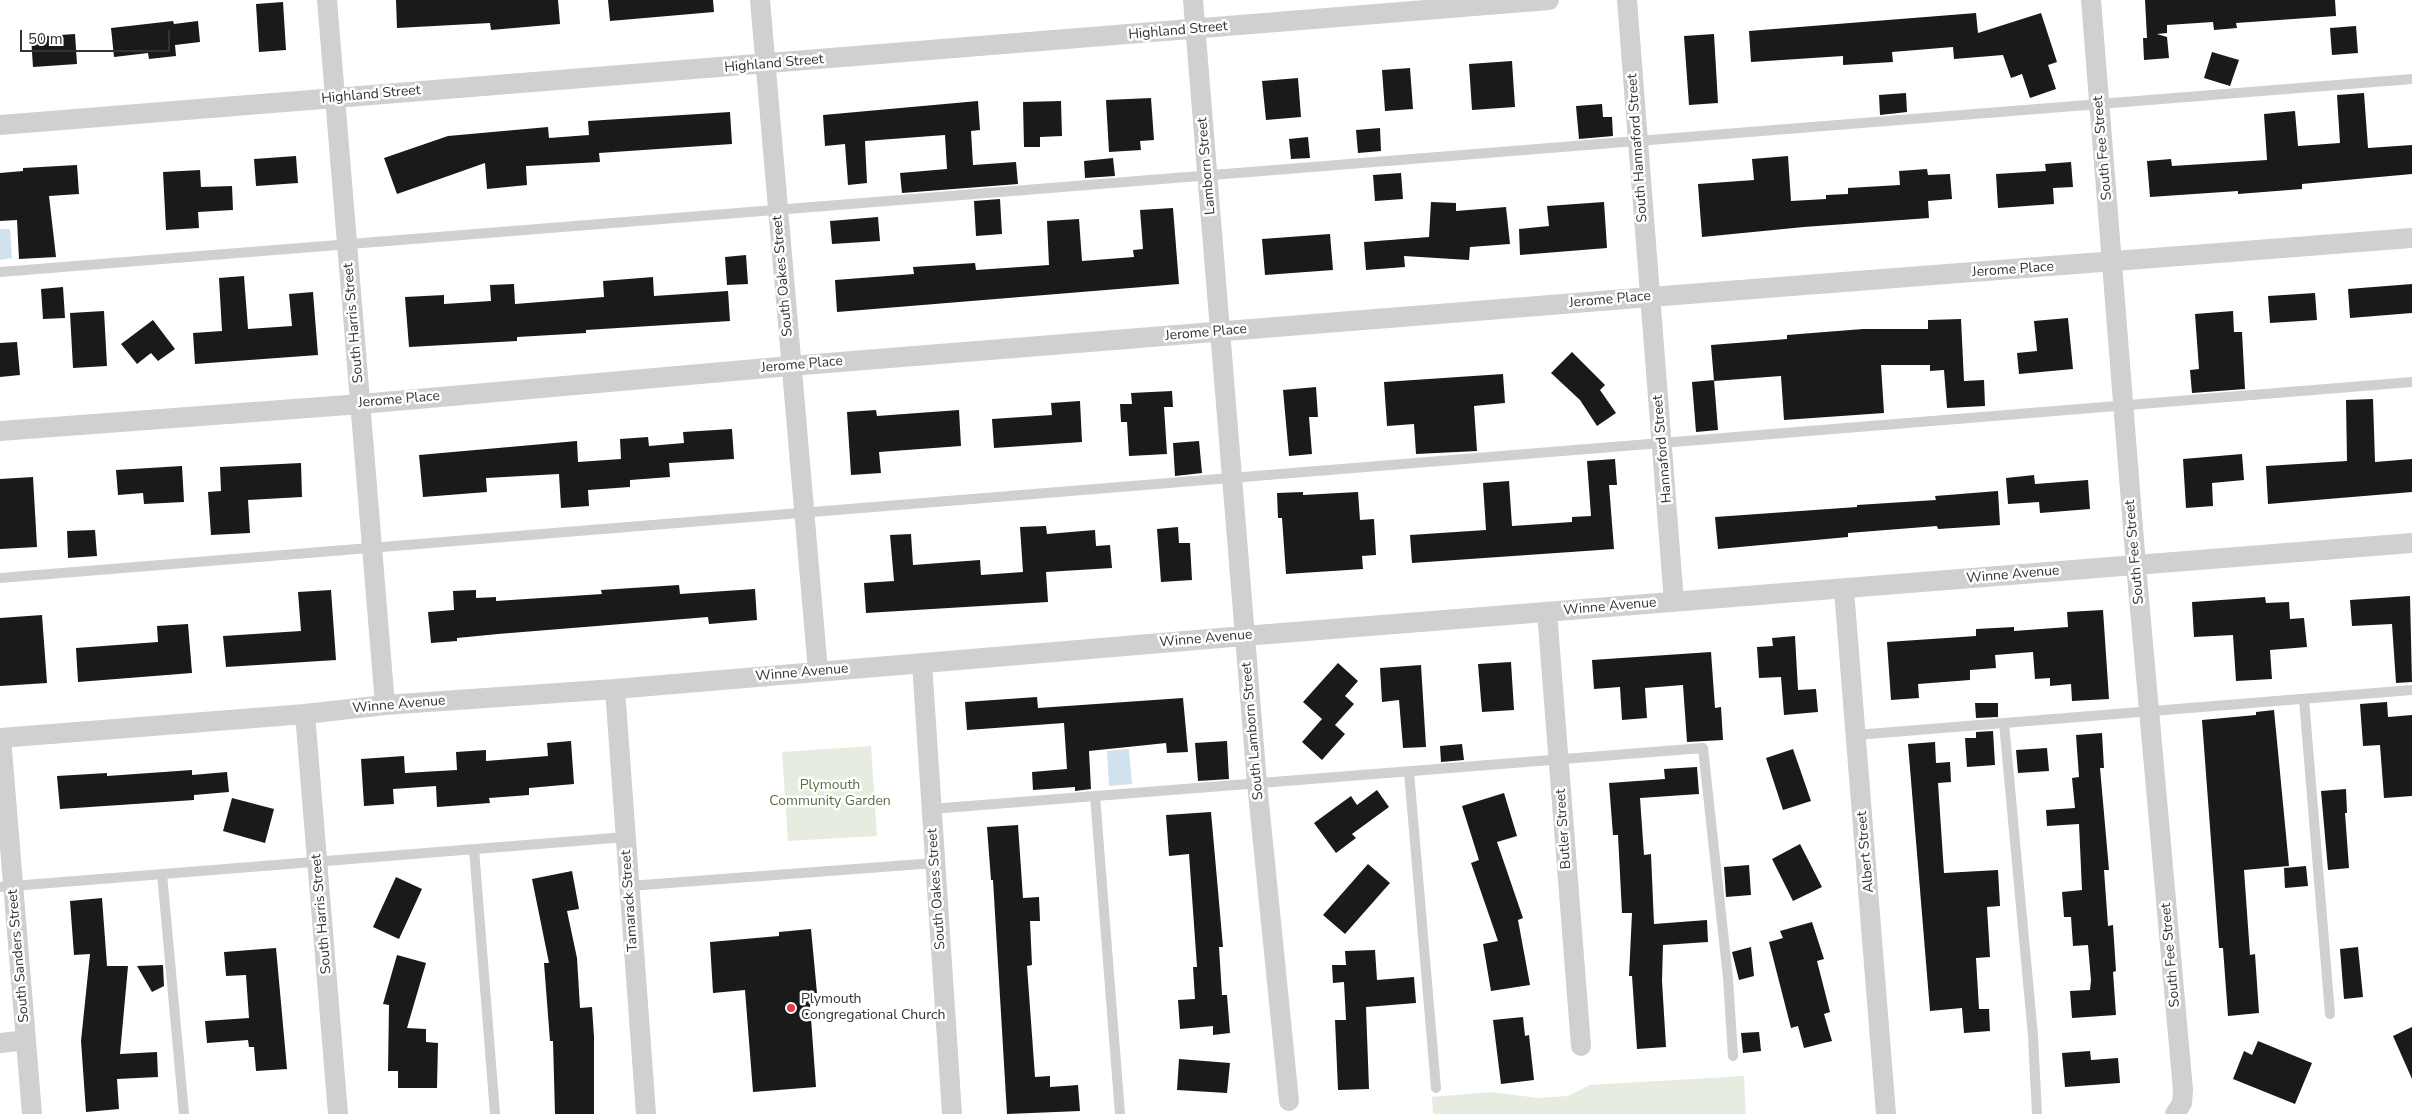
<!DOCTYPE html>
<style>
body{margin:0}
#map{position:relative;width:2412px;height:1114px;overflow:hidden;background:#fff;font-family:"Nunito Sans",sans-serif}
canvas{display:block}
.scale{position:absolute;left:20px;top:30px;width:150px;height:22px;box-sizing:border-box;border:2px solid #333;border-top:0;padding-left:6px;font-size:15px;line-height:18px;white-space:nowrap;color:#333;-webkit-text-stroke:4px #fff;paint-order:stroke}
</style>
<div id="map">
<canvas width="2412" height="1114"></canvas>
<div class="scale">50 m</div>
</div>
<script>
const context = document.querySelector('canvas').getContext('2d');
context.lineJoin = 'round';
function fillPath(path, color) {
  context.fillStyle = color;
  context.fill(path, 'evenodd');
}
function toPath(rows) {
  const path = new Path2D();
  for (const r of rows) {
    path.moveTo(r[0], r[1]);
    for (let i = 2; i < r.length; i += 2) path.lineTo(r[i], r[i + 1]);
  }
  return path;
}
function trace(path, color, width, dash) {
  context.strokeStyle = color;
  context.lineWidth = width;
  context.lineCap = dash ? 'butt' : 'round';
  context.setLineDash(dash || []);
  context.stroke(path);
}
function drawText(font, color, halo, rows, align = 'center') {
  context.font = font + ' "Nunito Sans",sans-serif';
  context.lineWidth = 5;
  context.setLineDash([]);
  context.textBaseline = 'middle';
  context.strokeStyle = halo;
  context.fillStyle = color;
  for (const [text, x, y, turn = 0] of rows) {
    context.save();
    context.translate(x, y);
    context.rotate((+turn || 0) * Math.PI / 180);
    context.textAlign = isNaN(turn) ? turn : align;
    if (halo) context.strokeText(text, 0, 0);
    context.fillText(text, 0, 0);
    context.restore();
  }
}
fillPath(toPath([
 [871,746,877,836,788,841,782,752],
 [1744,1076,1746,1114,1433,1114,1432,1097,1490,1092,1539,1098,1568,1096,1590,1085]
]), '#e6ecdf');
fillPath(toPath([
 [0,229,10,229,12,258,0,260],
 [1129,749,1132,784,1109,786,1107,751]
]), '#cfe2ee');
fillPath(toPath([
 [396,0,558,0,560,24,491,30,490,23,397,28],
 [608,0,713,0,714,12,610,21],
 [2145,0,2335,0,2336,16,2236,23,2237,28,2214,30,2213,22,2167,25,2167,33,2157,34,2167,37,2169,58,2144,60,2143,38,2147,38],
 [283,2,286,50,259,52,256,4],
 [1976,13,1978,33,2041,13,2057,62,2048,65,2056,89,2030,98,2022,74,2011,78,2003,55,1954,59,1953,47,1892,52,1893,62,1843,65,1843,56,1751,62,1749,31],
 [173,21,174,24,198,21,200,42,175,45,176,56,149,59,148,53,114,57,111,28],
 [2356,26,2358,53,2332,55,2330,28],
 [75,34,77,64,33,67,31,37],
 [1714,34,1718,103,1689,105,1684,36],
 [2212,52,2239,60,2230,86,2204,78],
 [1512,61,1515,107,1472,110,1469,64],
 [1410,68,1413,109,1385,111,1382,70],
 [1298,78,1301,117,1266,120,1262,81],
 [1906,93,1907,112,1880,115,1879,95],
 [2364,93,2368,148,2412,145,2412,174,2302,184,2302,189,2238,194,2238,191,2150,197,2147,161,2171,159,2172,166,2267,160,2264,114,2295,111,2298,146,2340,143,2337,95],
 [1151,98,1154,140,1140,141,1141,150,1109,152,1106,100],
 [978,101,980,130,971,131,973,165,1016,162,1018,184,902,193,900,173,947,169,945,135,865,141,867,183,848,185,845,144,825,146,823,115],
 [1061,101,1062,136,1040,137,1040,147,1024,147,1023,102],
 [1602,104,1603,117,1612,117,1613,136,1579,139,1576,106],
 [730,112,732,144,599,153,600,162,526,166,527,185,487,189,485,163,397,194,384,158,448,136,548,127,549,138,589,135,588,121],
 [1380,128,1381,151,1358,153,1356,130],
 [1308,137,1310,158,1291,159,1289,139],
 [296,156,298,183,256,186,254,159],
 [1788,156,1791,201,1826,199,1826,195,1848,194,1848,188,1900,185,1899,171,1927,169,1928,175,1950,174,1952,199,1928,201,1929,218,1804,227,1702,237,1698,184,1754,180,1752,159],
 [1113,158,1115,176,1085,178,1084,161],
 [2071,162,2073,187,2053,188,2054,204,1998,208,1996,174,2046,171,2045,164],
 [77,165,79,194,49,196,56,257,19,259,17,220,0,221,0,173,23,171,23,168],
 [200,170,201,187,232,186,233,210,198,212,199,228,166,230,163,172],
 [1401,173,1403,199,1375,201,1373,175],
 [1000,199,1002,234,976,236,974,201],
 [1431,202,1456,203,1456,211,1506,207,1510,244,1470,247,1469,260,1404,256,1405,267,1366,270,1364,242,1429,237],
 [1604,202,1607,248,1520,255,1519,229,1549,226,1547,206],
 [1173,208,1179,284,837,312,835,280,914,274,913,267,975,263,976,270,1049,265,1047,221,1079,219,1082,261,1134,257,1133,250,1143,249,1140,210],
 [878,217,880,241,832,244,830,221],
 [1330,234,1333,270,1265,275,1262,239],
 [746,255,748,284,727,285,725,257],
 [244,276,248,329,292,326,289,294,313,292,318,355,195,364,193,333,222,331,219,278],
 [653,277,654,296,728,291,730,321,586,330,586,333,517,337,517,341,409,347,405,297,444,295,444,304,491,301,490,285,514,284,515,304,604,297,603,281],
 [2412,284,2412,313,2350,318,2348,289],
 [63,287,65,318,43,319,41,289],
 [2315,293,2317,320,2270,323,2268,296],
 [104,311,107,366,73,368,70,313],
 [2233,311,2234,332,2242,332,2245,389,2192,393,2190,370,2199,369,2195,314],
 [2068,318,2073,369,2019,374,2017,353,2037,351,2034,321],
 [1961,319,1964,381,1984,380,1985,406,1947,408,1944,370,1930,371,1930,365,1881,365,1884,413,1784,420,1781,376,1714,381,1711,345,1787,339,1787,335,1863,329,1928,329,1928,320],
 [153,320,175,349,158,361,151,353,137,364,121,344],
 [17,342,20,375,0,377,0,343],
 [1572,352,1605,385,1600,390,1616,413,1597,426,1580,400,1551,373],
 [1503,374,1505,403,1474,406,1477,451,1416,454,1414,424,1387,426,1384,382],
 [1714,380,1718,430,1696,432,1692,382],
 [1316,387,1318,417,1309,417,1312,454,1289,456,1283,390],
 [1172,391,1173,407,1164,407,1167,454,1129,456,1127,422,1121,422,1120,404,1132,404,1131,393],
 [2373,399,2375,462,2412,459,2412,492,2268,504,2266,466,2347,461,2346,400],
 [1080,401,1082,442,994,448,992,419,1052,415,1051,403],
 [876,410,877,416,959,410,961,446,879,452,881,473,851,475,847,412],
 [732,429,734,459,669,463,670,477,630,480,630,487,588,490,589,506,561,508,559,474,486,478,487,492,423,497,419,455,577,441,578,462,621,459,620,439,648,437,649,446,684,443,683,432],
 [1199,441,1202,473,1175,476,1173,443],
 [2242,454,2244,480,2212,483,2213,506,2186,508,2183,459],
 [1615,459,1617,485,1609,485,1614,549,1412,563,1410,535,1486,530,1483,483,1509,481,1512,526,1572,522,1572,517,1591,516,1587,461],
 [301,463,302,497,248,500,250,533,211,535,208,492,221,491,220,467],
 [182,466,184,502,144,504,143,493,118,495,116,470],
 [2034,475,2035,484,2088,480,2090,509,2040,513,2039,502,2008,504,2006,478],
 [33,477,37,547,0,549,0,479],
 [1998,491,2000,525,1938,529,1937,526,1848,533,1848,537,1718,549,1715,517,1857,507,1857,505,1936,500,1935,496],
 [1303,492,1303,495,1358,492,1360,520,1374,519,1376,555,1362,556,1363,569,1286,574,1282,518,1278,518,1277,493],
 [1046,526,1047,534,1095,530,1096,546,1110,545,1112,568,1046,572,1048,602,866,613,864,583,894,581,890,535,911,534,913,565,980,560,981,575,1023,572,1020,527],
 [1178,527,1179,543,1190,543,1192,580,1161,582,1157,529],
 [95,530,97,556,68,558,67,531],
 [679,585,680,594,755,589,757,620,709,624,708,617,498,634,457,638,457,641,431,643,428,612,454,610,453,591,476,590,476,598,496,597,496,601,602,594,601,590],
 [331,590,336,660,226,667,223,636,301,631,298,592],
 [2410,596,2412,682,2396,683,2392,624,2352,626,2350,600],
 [2265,597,2266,603,2289,602,2290,619,2304,618,2307,647,2270,650,2272,679,2236,681,2233,635,2194,637,2192,602],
 [2103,610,2109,699,2072,701,2071,684,2050,686,2050,678,2035,679,2033,652,1995,655,1996,668,1970,670,1970,680,1918,684,1919,698,1891,700,1887,642,1976,636,1976,629,2014,627,2014,631,2068,627,2067,612],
 [42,615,47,683,0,686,0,618],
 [188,624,192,673,78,682,76,648,158,642,157,626],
 [1795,636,1798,690,1816,689,1818,712,1784,715,1781,677,1759,678,1757,647,1773,646,1772,638],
 [1711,652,1715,708,1721,707,1723,740,1687,742,1683,685,1645,688,1647,718,1622,720,1620,687,1594,689,1592,660],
 [1511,662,1514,710,1482,712,1478,664],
 [1338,663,1358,681,1345,696,1354,704,1335,725,1345,734,1322,760,1302,742,1322,719,1303,702],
 [1421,665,1426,747,1403,748,1399,700,1382,702,1380,668],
 [1037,697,1038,708,1183,698,1188,752,1167,753,1166,743,1089,751,1091,789,1075,791,1075,787,1033,790,1032,772,1067,769,1064,723,967,730,965,702],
 [2387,702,2388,717,2412,715,2412,796,2384,798,2380,745,2363,746,2360,704],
 [1975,703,1998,703,1998,717,1976,718],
 [2274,710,2289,866,2244,870,2250,955,2255,954,2259,1013,2228,1016,2223,948,2219,948,2202,720,2256,715,2256,712],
 [1993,731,1995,765,1967,767,1965,738,1976,738,1976,732],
 [2102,733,2104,768,2100,768,2109,870,2104,870,2108,926,2113,925,2116,971,2113,972,2116,1015,2072,1018,2070,991,2090,990,2091,980,2088,945,2073,946,2071,917,2064,917,2062,892,2082,890,2079,824,2047,826,2046,810,2075,808,2072,778,2079,777,2076,735],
 [571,741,574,784,529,788,529,795,489,798,490,803,437,807,436,786,393,789,394,804,364,806,361,759,404,756,405,773,457,770,456,752,486,750,486,761,548,756,547,743],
 [1227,741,1229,779,1198,781,1195,743],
 [1935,742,1936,763,1950,762,1951,782,1938,783,1944,873,1998,870,2000,906,1987,907,1990,957,1976,958,1979,1009,1989,1009,1990,1031,1964,1033,1962,1008,1930,1011,1908,744],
 [1462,744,1464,760,1441,762,1440,746],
 [2047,748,2049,771,2018,773,2016,750],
 [1793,749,1811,801,1783,810,1766,758],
 [1697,767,1699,794,1640,798,1644,855,1651,854,1654,924,1707,920,1708,942,1663,945,1662,981,1666,1047,1637,1049,1632,976,1629,976,1632,913,1622,913,1618,835,1613,835,1609,783,1665,779,1664,769],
 [192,770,192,775,227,772,229,792,194,795,194,800,60,809,57,776,107,773,107,776],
 [2346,789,2347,813,2345,813,2349,868,2328,870,2321,791],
 [1377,790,1389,807,1352,834,1356,838,1336,853,1314,823,1351,796,1357,805],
 [1504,793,1517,836,1497,842,1523,918,1518,920,1530,985,1491,991,1483,944,1498,941,1471,863,1479,860,1462,806],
 [232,798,274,809,265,843,223,831],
 [1211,812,1223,947,1219,947,1222,995,1227,995,1230,1033,1213,1035,1213,1026,1180,1029,1178,1000,1195,999,1193,967,1197,967,1189,854,1169,856,1166,815],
 [1018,825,1023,898,1039,897,1040,921,1030,921,1032,965,1027,966,1035,1077,1050,1076,1050,1087,1078,1085,1080,1111,1007,1114,993,880,991,880,987,827],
 [1800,844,1822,887,1793,901,1772,859],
 [1368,864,1390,883,1345,934,1323,915],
 [1749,865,1751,895,1726,897,1724,867],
 [2306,866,2308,886,2285,888,2284,868],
 [572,871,579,909,567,911,577,958,580,1008,592,1007,594,1037,594,1114,555,1114,553,1041,550,1041,544,963,549,963,532,879],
 [396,877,422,889,399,939,373,927],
 [102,898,107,966,128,966,120,1054,157,1052,158,1077,117,1079,119,1109,86,1112,81,1041,90,954,74,955,70,901],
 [1812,922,1824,959,1817,961,1830,1012,1824,1014,1832,1041,1804,1048,1798,1026,1791,1028,1769,942,1783,938,1780,931],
 [811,929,817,993,813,993,814,1004,810,1005,816,1087,753,1092,745,990,713,993,710,942,779,936,779,932],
 [1751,947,1754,976,1739,980,1732,952],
 [2358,947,2363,997,2344,999,2340,949],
 [276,948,287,1069,256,1071,254,1047,249,1047,248,1040,207,1043,205,1021,249,1018,246,975,226,976,224,952],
 [1375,950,1377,980,1414,977,1416,1003,1366,1007,1369,1089,1338,1090,1335,1020,1346,1020,1344,982,1333,983,1332,965,1346,965,1345,951],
 [397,955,426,963,407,1028,426,1029,426,1042,438,1043,437,1088,398,1088,398,1071,388,1071,389,1005,383,1004],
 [163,965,164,986,152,992,137,966],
 [1523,1017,1525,1036,1529,1035,1534,1080,1501,1084,1493,1020],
 [2412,1027,2412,1079,2393,1036],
 [1759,1032,1761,1051,1743,1053,1741,1033],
 [2258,1041,2312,1063,2295,1104,2233,1079,2244,1051,2252,1055],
 [2090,1051,2091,1060,2118,1058,2120,1083,2065,1087,2062,1053],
 [1179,1059,1230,1063,1227,1093,1177,1090]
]), '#1a1a1a');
trace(toPath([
 [0,272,2412,79],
 [0,578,2412,382],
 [2304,699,2330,1014],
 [2004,723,2033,1036,2037,1114],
 [1856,735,2412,690],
 [1409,772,1436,1088],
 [1095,796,1120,1114],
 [931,809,1703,748,1728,978,1733,1056],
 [474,849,495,1114],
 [162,874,184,1114],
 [629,886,935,863],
 [0,887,626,837]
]), '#d0d0d0', 10);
trace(toPath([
 [327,0,385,705],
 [760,0,818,671],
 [1193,0,1257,783,1289,1101],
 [1627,0,1674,602],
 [2091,0,2136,565,2183,1090,2182,1103,2175,1114],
 [0,125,1549,0],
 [0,431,361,404,790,366,1650,297,2412,238],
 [1844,590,1886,1114],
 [1547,612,1581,1046],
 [922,663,952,1114],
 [615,689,646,1114],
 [305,714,338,1114],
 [0,738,305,714,385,705,615,689,1244,636,2412,543],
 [1,738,32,1114],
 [0,1043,26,1040]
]), '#d0d0d0', 20);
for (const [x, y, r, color] of [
 [791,1008,5,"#e63946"]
]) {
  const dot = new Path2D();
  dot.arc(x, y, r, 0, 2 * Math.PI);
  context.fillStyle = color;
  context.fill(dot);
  trace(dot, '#fff', 2);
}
drawText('14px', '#333', '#fff', [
 ["Highland Street",1178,31,-5],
 ["Highland Street",774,64,-5],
 ["Highland Street",371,95,-5],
 ["South Hannaford Street",1638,148,-94],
 ["South Fee Street",2103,148,-95],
 ["Lamborn Street",1207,166,-95],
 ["Jerome Place",2013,270,-4],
 ["South Oakes Street",783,276,-95],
 ["Jerome Place",1610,300,-5],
 ["South Harris Street",354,323,-95],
 ["Jerome Place",1206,333,-5],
 ["Jerome Place",802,365,-5],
 ["Jerome Place",399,400,-5],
 ["Hannaford Street",1663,449,-95],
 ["South Fee Street",2135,552,-95],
 ["Winne Avenue",2013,575,-5],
 ["Winne Avenue",1610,607,-5],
 ["Winne Avenue",1206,639,-5],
 ["Winne Avenue",802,673,-5],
 ["Winne Avenue",399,705,-5],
 ["South Lamborn Street",1253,731,-95],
 ["Butler Street",1564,829,-94],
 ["Albert Street",1866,852,-95],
 ["South Oakes Street",937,889,-94],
 ["Tamarack Street",630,901,-94],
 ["South Harris Street",322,914,-95],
 ["South Fee Street",2171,955,-95],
 ["South Sanders Street",19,956,-95]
]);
drawText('14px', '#56703f', '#fff', [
 ["Plymouth",830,786],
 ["Community Garden",830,802]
]);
drawText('14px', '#333', '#fff', [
 ["Plymouth",801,1000],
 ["Congregational Church",801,1016]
], 'left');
</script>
